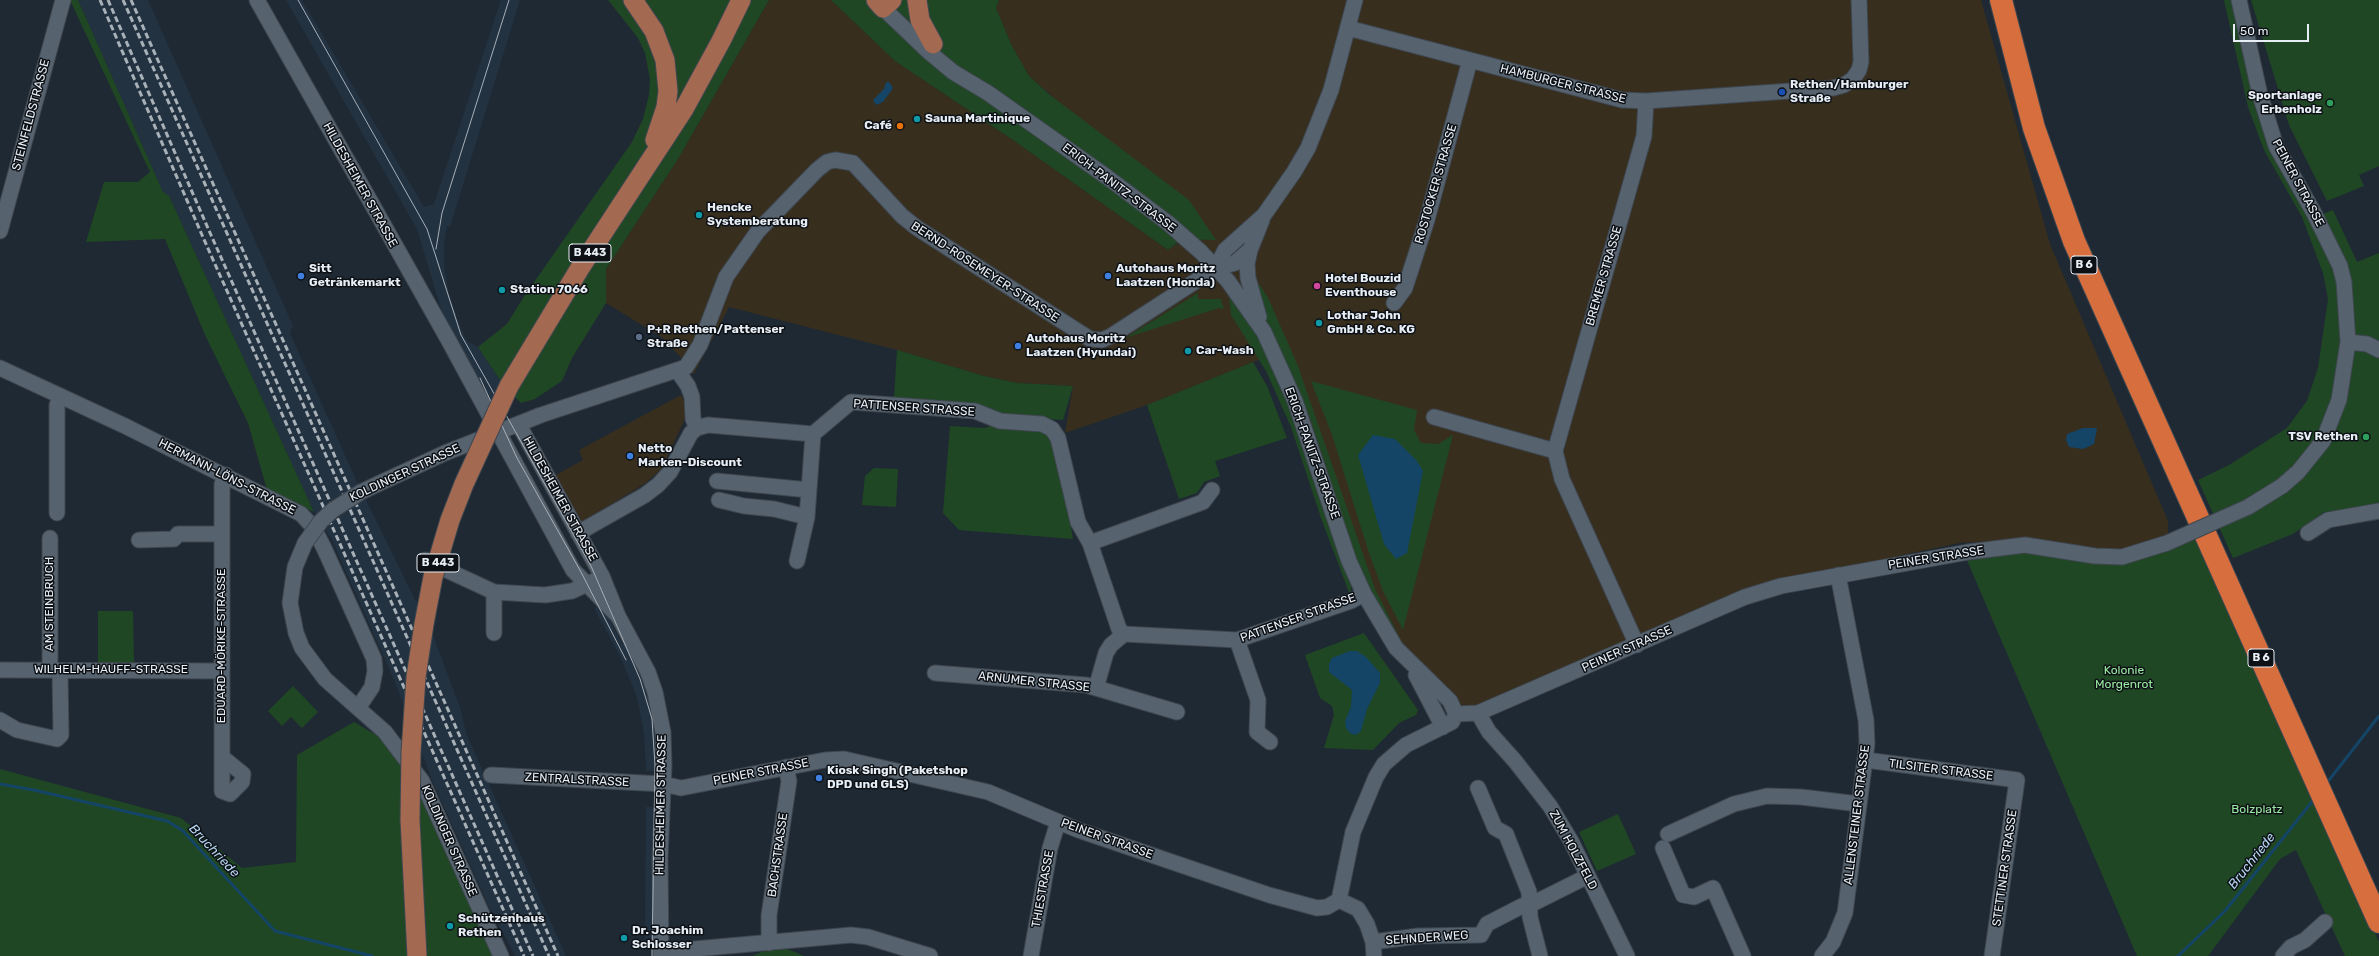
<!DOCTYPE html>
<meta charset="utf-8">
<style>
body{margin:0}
#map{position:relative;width:2379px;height:956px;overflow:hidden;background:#1f2933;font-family:Rubik,sans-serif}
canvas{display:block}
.scale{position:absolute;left:2233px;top:24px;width:76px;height:18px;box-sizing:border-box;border:2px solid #e7eef5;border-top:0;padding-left:5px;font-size:12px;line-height:14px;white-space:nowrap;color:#e7eef5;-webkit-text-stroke:3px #0d1116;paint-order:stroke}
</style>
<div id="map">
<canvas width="2379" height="956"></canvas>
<div class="scale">50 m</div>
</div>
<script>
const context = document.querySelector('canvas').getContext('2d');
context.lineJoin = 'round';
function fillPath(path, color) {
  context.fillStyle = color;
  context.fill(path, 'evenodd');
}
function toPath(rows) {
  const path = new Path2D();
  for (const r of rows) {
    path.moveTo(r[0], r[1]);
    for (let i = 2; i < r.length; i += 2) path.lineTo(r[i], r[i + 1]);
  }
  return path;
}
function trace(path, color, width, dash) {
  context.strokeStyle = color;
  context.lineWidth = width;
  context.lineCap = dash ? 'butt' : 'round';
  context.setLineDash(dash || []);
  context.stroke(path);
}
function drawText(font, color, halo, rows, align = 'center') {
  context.font = font + ' Rubik,sans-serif';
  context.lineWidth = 3;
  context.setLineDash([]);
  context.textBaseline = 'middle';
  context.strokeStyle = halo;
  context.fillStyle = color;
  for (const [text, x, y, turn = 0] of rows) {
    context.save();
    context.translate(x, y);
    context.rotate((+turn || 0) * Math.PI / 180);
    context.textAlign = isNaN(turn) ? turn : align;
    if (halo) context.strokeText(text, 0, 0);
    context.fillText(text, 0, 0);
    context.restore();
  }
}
fillPath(toPath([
 [769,0,831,0,895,61,1013,140,1168,250,1182,240,1215,239,1029,76,1012,46,996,8,999,0,1981,0,2050,244,2168,521,2168,535,2121,552,2024,541,1994,541,1960,543,1902,555,1838,575,1781,586,1478,713,1459,707,1400,652,1360,579,1276,353,1147,405,1065,433,1073,386,1017,383,984,376,897,350,729,307,694,374,689,372,683,360,663,338,606,303,606,269,678,159],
 [681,395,686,404,684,421,662,468,646,483,580,523,554,476,583,460,579,450]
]), '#372e1e');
fillPath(toPath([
 [78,0,148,0,293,326,290,333,357,482,434,638,461,710,466,733,566,956,515,956,490,909,432,780,395,682,331,538,314,512,169,196,163,192],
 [286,0,302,0,424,207,434,204,501,0,520,0,450,227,447,226,444,245,444,265,449,294,459,324,467,341,478,347,504,386,493,408,445,322,417,229],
 [601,604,622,644,627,643,650,696,655,718,657,771,646,771,644,733,637,697,620,656,594,608],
 [646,807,657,807,656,941,645,941]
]), '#233241');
fillPath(toPath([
 [70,0,78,0,163,192,169,196,314,512,267,490,248,423,205,335,165,239,86,242,104,182,138,182,150,172],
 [608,0,769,0,678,159,606,269,606,303,572,358,562,381,535,399,521,403,504,386,478,347,507,324,523,298,632,142,643,119,649,95,650,79,645,53,638,38],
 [831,0,999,0,996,8,1012,46,1029,76,1050,95,1189,200,1216,240,1182,239,1168,250,1013,140,895,61],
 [2224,0,2234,0,2255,96,2346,266,2323,214,2333,210,2357,262,2379,253,2379,509,2324,512,2293,534,2233,558,2198,480,2229,465,2287,428,2307,401,2318,368,2328,299,2323,273,2302,217,2264,150,2248,107],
 [2251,0,2379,0,2379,166,2359,175,2364,186,2327,201,2289,125],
 [1255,281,1260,285,1269,300,1298,366,1375,589,1402,642,1397,638,1381,613,1359,566,1309,415,1261,307],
 [1198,293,1198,299,1221,299,1224,309,1219,308,1125,338],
 [1229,296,1251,326,1273,363,1288,397,1352,584,1350,595,1321,518,1291,427,1266,371,1231,315],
 [897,350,984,376,1017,383,1073,386,1063,420,1001,416,894,399],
 [1253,362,1267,386,1287,438,1215,461,1220,476,1204,482,1197,493,1179,499,1147,405],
 [1311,381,1417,410,1414,430,1421,443,1438,444,1453,435,1403,630,1383,591,1368,550,1332,435],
 [999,423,1042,426,1057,443,1073,539,959,530,943,513,950,426,985,428],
 [874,468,898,469,896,507,862,505,865,476],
 [2196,537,2379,942,2379,956,2345,956,2296,850,2280,859,2208,956,2137,956,1966,558,2024,550,2094,561],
 [98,611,133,611,134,663,98,663],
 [1364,633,1418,710,1416,715,1399,723,1373,750,1324,748,1334,715,1332,706,1320,698,1305,655],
 [293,686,318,712,302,728,291,717,282,726,268,711],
 [354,722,388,742,422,799,494,956,0,956,0,769,181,818,242,868,296,862,297,755],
 [1618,814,1636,854,1597,871,1579,832],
 [775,946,790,950,804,956,752,956]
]), '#204724');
fillPath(toPath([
 [886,82,889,82,893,88,883,102,876,105,873,100,884,89],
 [2083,428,2097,428,2094,444,2083,449,2069,447,2066,440,2067,434],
 [1373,435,1395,439,1417,461,1423,471,1407,553,1396,559,1384,544,1358,455],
 [1350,651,1357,651,1366,657,1380,673,1380,683,1367,709,1361,731,1356,735,1351,734,1346,728,1345,721,1351,707,1352,690,1329,672,1329,664,1332,658]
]), '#144567');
trace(toPath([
 [0,784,34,790,167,821,182,830,275,931,372,956],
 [2326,784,2379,716],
 [2178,956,2225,911,2315,798]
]), '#144567', 3);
const minor = toPath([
 [257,0,449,341,573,570,618,616],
 [2239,0,2260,95,2276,146,2314,213,2340,266,2344,282,2348,342,2339,400,2323,441,2298,472,2282,486,2248,507],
 [883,8,929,52,953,72,988,93,1107,177,1168,223,1201,252,1228,281,1264,332,1295,401,1349,561,1364,594,1396,648,1450,701,1456,714],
 [1348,28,1622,100,1646,101,1833,88,1844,85,1853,79,1859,70,1861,62,1859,0],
 [0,231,63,0],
 [1216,268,1225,250,1264,215,1294,172,1308,148,1331,90,1355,0],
 [1394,303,1405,288,1427,220,1470,60],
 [1259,317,1248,278,1247,264,1250,250,1262,220],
 [2348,342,2367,344,2379,350],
 [0,368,125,426,301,514,313,527,324,548,374,659,375,671,372,687,358,708],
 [677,370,688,386,692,397,693,419,697,428],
 [1434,417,1555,451],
 [519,425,602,576,618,616,648,672,655,692,663,732,664,766,660,858,661,956],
 [717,481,809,490],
 [380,483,445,453,541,415,686,367,700,345,726,277,758,231,817,170,827,162,835,160,853,163,902,216,917,228,1090,339,1102,340,1111,336,1216,268,1235,263,1250,250],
 [719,500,744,506,774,509,807,517],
 [57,513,57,405,61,396],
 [578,533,645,495,658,485,670,472,691,433,697,428,708,425,813,434,851,402,975,411,1000,421,1042,424,1052,429,1058,438,1078,522,1090,543,1119,629,1124,634,1237,640,1351,601,1364,594],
 [2308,533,2328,520,2379,511],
 [50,538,50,669],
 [139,540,174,539,178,534,221,534],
 [305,543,295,567,290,603,296,633,302,648,325,679,385,732,422,781,501,956],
 [1090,543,1203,502,1212,490],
 [425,560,494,592,545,595,572,591,594,581],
 [797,561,807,517,813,434],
 [494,592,494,633],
 [1237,640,1258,700,1257,732,1270,742],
 [1637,645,1562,479,1555,451,1644,136,1646,101],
 [0,670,221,671],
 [935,673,1086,685,1177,712],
 [1416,675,1443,727],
 [1096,688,1106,653,1111,645,1124,634],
 [1478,713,1489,732,1515,761,1550,806,1571,841,1627,956],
 [1456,714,1478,713,1745,597,1781,586,1968,552,2025,545,2095,556,2122,557,2167,543],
 [0,720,17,730,57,739,61,735,60,672],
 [222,759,227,761,243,774,242,782,230,794,222,791,222,484,226,475],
 [1866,760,2017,780,1992,956],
 [491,775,663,784,681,788,825,760,844,759,988,792,1078,830,1269,895,1317,908,1327,907,1339,900,1353,832,1376,777,1384,764,1406,745,1452,722,1456,714],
 [1478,788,1495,828,1506,834,1529,892,1530,917,1540,956],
 [1668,834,1734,804,1767,796,1801,797,1859,804],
 [1663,848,1683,895,1694,897,1713,888,1743,956],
 [1339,900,1358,909,1367,924,1373,942,1374,956],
 [1373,942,1418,936,1481,935,1487,924,1522,906,1530,905,1588,876],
 [769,943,769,915,789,781,786,767],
 [661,952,851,935,868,937,930,956],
 [1031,956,1050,848,1058,822],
 [1822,956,1833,942,1845,913,1867,744,1866,720,1838,575],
 [2283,956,2291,947,2305,940,2325,922]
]);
const major = toPath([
 [633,0,654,31,665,60,668,91,666,107,655,140],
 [876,0,883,8,892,0],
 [917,0,920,20,933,44],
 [509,386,580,268,684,109,721,41,741,0]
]);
const highway = toPath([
 [2001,0,2034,128,2074,241,2379,922]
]);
trace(minor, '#3e464f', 17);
trace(major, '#3e464f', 21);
trace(highway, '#3e464f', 24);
trace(minor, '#56626d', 15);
trace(major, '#a36951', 19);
trace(highway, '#d66e3e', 22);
trace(toPath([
 [298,0,427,229,461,335,591,566,640,679,652,719,655,765,652,956],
 [436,249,442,213,509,0],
 [480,378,517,458,581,572,626,660]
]), '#a8b0b8', 1);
trace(toPath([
 [100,0,202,235,524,956],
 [108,0,211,235,533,956],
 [123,0,549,956],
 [131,0,558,956]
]), '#a8b0b8', 3, [6, 3]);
const minorBridge = toPath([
 [305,543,321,521,333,510,361,492,380,483],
 [2167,543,2248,507]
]);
const majorBridge = toPath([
 [417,956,410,820,411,752,416,677,424,624,433,577,450,520,464,484,509,386]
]);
trace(minorBridge, '#3e464f', 17, []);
trace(majorBridge, '#3e464f', 21, []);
trace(minorBridge, '#56626d', 15);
trace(majorBridge, '#a36951', 19);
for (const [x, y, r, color] of [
 [1782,92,4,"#1a4fb4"],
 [2330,103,4,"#2e9e5b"],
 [917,119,4,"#0f9aa8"],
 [900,126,4,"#e8710a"],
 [699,215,4,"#0f9aa8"],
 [301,276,4,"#3f7fe0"],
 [1108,276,4,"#3f7fe0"],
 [1317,286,4,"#d1479c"],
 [502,290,4,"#0f9aa8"],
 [1319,323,4,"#0f9aa8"],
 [639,337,4,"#5c6f8a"],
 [1018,346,4,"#3f7fe0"],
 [1188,351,4,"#0f9aa8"],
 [2366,437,4,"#2e9e5b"],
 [630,456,4,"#3f7fe0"],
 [819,778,4,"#3f7fe0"],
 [450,926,4,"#0f9aa8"],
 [624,938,4,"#0f9aa8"]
]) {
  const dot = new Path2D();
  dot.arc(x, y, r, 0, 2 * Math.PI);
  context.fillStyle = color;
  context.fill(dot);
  trace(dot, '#0d1116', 1.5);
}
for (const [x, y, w] of [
 [590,253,42],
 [2084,265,26],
 [438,563,42],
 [2261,658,26]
]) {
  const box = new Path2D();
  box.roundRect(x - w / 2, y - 9, w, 18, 3);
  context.fillStyle = '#0d1116';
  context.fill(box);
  trace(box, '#e7eef5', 1);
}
drawText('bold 11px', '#e7eef5', null, [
 ["B 443",590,253],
 ["B 6",2084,265],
 ["B 443",438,563],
 ["B 6",2261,658]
]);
drawText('12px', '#e7eef5', '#0d1116', [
 ["HAMBURGER STRASSE",1563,84,14],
 ["STEINFELDSTRASSE",31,115,-75],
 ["PEINER STRASSE",2298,183,62],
 ["ROSTOCKER STRASSE",1436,184,-74],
 ["HILDESHEIMER STRASSE",360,185,61],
 ["ERICH-PANITZ-STRASSE",1119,188,37],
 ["BERND-ROSEMEYER-STRASSE",985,272,33],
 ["BREMER STRASSE",1604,276,-74],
 ["PATTENSER STRASSE",914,408,4],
 ["ERICH-PANITZ-STRASSE",1312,453,70],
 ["KOLDINGER STRASSE",405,473,-25],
 ["HERMANN-LÖNS-STRASSE",227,477,27],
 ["HILDESHEIMER STRASSE",560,499,61],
 ["PEINER STRASSE",1936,558,-9],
 ["AM STEINBRUCH",50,604,-90],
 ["PATTENSER STRASSE",1298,618,-20],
 ["EDUARD-MÖRIKE-STRASSE",222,646,-90],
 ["PEINER STRASSE",1627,649,-24],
 ["WILHELM-HAUFF-STRASSE",111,670],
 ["ARNUMER STRASSE",1034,682,6],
 ["TILSITER STRASSE",1941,770,7],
 ["PEINER STRASSE",761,772,-11],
 ["ZENTRALSTRASSE",577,780,3],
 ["HILDESHEIMER STRASSE",661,805,-89],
 ["ALLENSTEINER STRASSE",1857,815,-83],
 ["PEINER STRASSE",1107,839,20],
 ["KOLDINGER STRASSE",449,841,66],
 ["ZUM HOLZFELD",1573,850,62],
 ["BACHSTRASSE",778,855,-82],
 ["STETTINER STRASSE",2005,868,-82],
 ["THIESTRASSE",1043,889,-80],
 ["SEHNDER WEG",1427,938,-4]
]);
drawText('bold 12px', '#e7eef5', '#0d1116', [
 ["Rethen/Hamburger",1790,85],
 ["Straße",1790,99],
 ["Sportanlage",2322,96,"right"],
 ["Erbenholz",2322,110,"right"],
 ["Sauna Martinique",925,119],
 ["Café",892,126,"right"],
 ["Hencke",707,208],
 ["Systemberatung",707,222],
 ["Sitt",309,269],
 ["Getränkemarkt",309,283],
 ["Autohaus Moritz",1116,269],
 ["Laatzen (Honda)",1116,283],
 ["Hotel Bouzid",1325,279],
 ["Eventhouse",1325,293],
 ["Station 7066",510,290],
 ["Lothar John",1327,316],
 ["GmbH & Co. KG",1327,330],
 ["P+R Rethen/Pattenser",647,330],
 ["Straße",647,344],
 ["Autohaus Moritz",1026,339],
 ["Laatzen (Hyundai)",1026,353],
 ["Car-Wash",1196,351],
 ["TSV Rethen",2358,437,"right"],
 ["Netto",638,449],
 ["Marken-Discount",638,463],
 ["Kiosk Singh (Paketshop",827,771],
 ["DPD und GLS)",827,785],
 ["Schützenhaus",458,919],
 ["Rethen",458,933],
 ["Dr. Joachim",632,931],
 ["Schlosser",632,945]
], 'left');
drawText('12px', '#9ae9a0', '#0d1116', [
 ["Kolonie",2124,671],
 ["Morgenrot",2124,685],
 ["Bolzplatz",2257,810]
]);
drawText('italic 13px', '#b6d6f1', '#0d1116', [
 ["Bruchriede",214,851,47],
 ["Bruchriede",2252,861,-52]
]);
</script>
